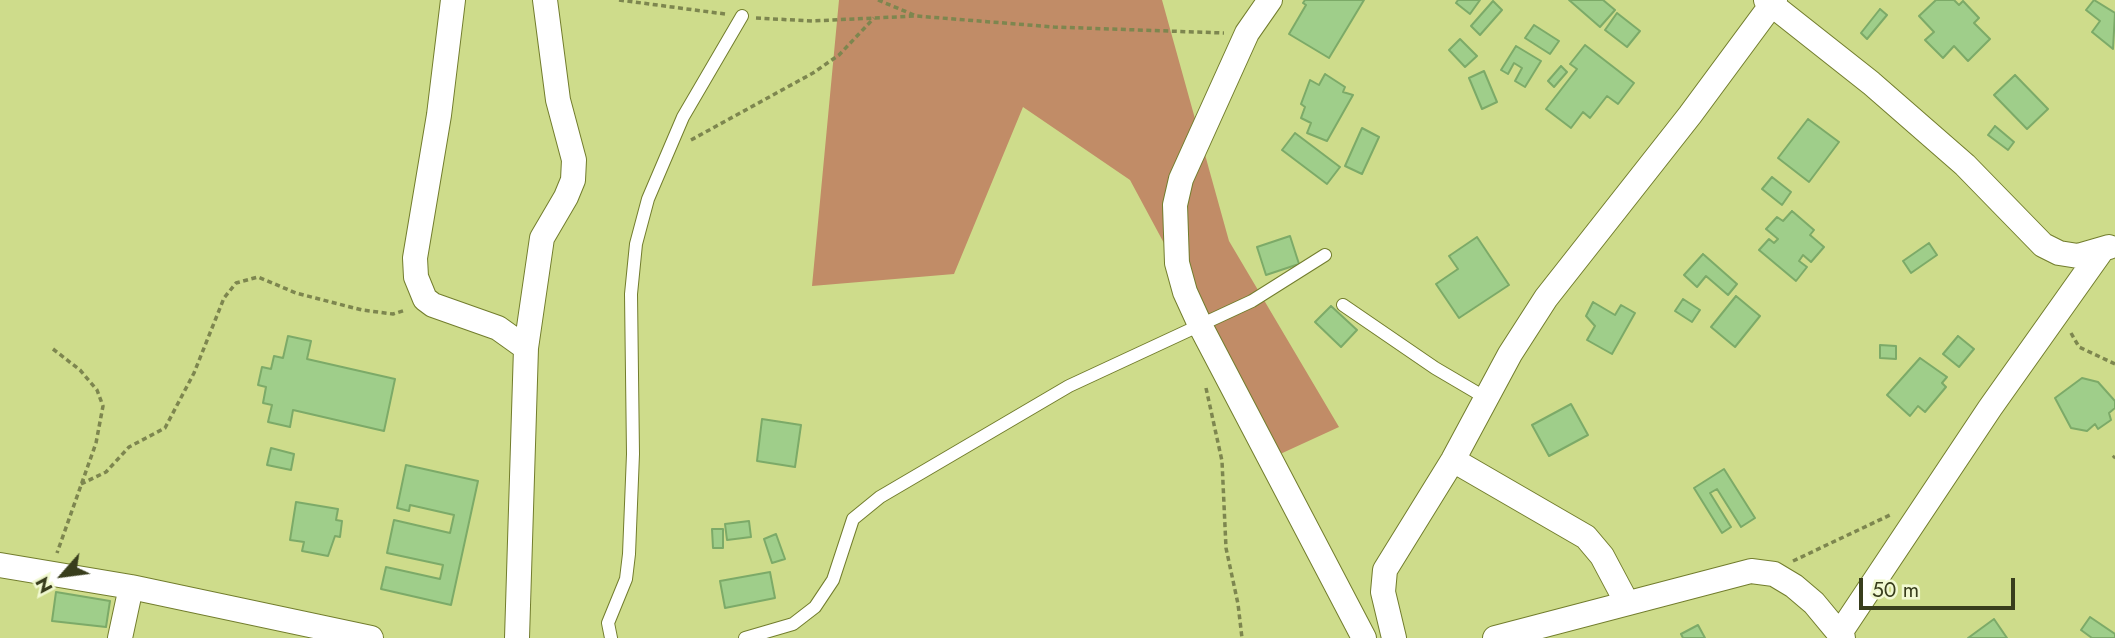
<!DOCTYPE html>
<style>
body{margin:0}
#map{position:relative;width:2115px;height:638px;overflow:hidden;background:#cedc8b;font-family:Jost,sans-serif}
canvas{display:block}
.north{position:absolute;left:28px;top:540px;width:70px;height:70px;-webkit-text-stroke:5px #f1f9d1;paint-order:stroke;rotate:242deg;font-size:19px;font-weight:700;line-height:28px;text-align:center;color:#383d1c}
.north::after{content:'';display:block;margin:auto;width:24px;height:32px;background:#383d1c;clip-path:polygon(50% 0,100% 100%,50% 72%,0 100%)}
.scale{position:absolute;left:1859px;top:578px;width:156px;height:32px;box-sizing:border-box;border:4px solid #383d1c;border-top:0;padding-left:9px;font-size:21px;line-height:24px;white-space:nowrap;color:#383d1c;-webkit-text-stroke:5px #f1f9d1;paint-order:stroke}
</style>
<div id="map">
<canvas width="2115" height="638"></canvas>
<div class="north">N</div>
<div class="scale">50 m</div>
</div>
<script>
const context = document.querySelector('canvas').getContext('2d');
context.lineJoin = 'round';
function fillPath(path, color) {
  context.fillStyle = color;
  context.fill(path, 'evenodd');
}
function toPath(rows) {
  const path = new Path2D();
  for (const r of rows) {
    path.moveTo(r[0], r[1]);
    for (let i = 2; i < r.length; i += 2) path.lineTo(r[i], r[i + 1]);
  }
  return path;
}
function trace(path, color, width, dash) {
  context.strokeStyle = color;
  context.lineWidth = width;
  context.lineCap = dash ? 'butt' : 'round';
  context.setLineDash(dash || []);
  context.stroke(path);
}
fillPath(toPath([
 [839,0,1162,0,1229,241,1339,427,1278,455,1130,180,1023,107,954,274,812,286]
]), '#c18c67');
const building = toPath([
 [1305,0,1364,0,1329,58,1289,34,1306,5,1303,3,1305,0],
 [1458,0,1480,0,1470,14,1456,3,1458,0],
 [1569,0,1603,0,1615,10,1600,27,1569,0],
 [1936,0,1954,0,1959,5,1963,1,1979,18,1974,23,1990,39,1968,61,1954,46,1943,58,1925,40,1934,32,1919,16,1936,0],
 [2094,0,2115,13,2113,49,2092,32,2100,21,2086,10,2094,0],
 [1493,1,1502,10,1480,35,1471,26,1493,1],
 [1880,9,1887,15,1867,39,1861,33,1880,9],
 [1617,13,1640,31,1627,47,1605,30,1617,13],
 [1534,25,1559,41,1550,54,1525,38,1534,25],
 [1460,39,1477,56,1465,67,1449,50,1460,39],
 [1585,45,1634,83,1618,104,1607,96,1590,118,1583,112,1571,128,1546,109,1577,69,1570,64,1585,45],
 [1516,46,1541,61,1525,87,1515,81,1522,68,1514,63,1508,74,1501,70,1516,46],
 [1561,66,1567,72,1554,87,1548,81,1561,66],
 [1484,71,1497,102,1482,109,1469,78,1484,71],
 [1325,74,1345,87,1343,92,1353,95,1327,141,1307,133,1311,123,1301,118,1305,107,1301,104,1310,80,1319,85,1325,74],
 [2015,75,2048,109,2027,129,1994,95,2015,75],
 [1808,119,1839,142,1809,182,1778,158,1808,119],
 [1995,126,2014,142,2008,150,1988,135,1995,126],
 [1362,128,1379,137,1362,174,1345,166,1362,128],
 [1295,133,1340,167,1327,184,1282,150,1295,133],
 [1772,177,1791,192,1782,205,1762,189,1772,177],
 [1792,211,1814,230,1810,235,1824,247,1811,262,1803,255,1799,261,1807,267,1796,281,1759,250,1769,239,1774,243,1778,239,1766,229,1777,217,1783,221,1792,211],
 [1290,236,1299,264,1266,275,1257,247,1290,236],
 [1477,237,1509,285,1459,318,1436,284,1458,269,1449,256,1477,237],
 [1929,243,1937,255,1911,273,1903,261,1929,243],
 [1703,254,1737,284,1728,295,1706,276,1697,287,1684,275,1703,254],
 [1736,296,1760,316,1735,347,1711,327,1736,296],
 [1683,299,1700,310,1692,322,1675,311,1683,299],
 [1593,302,1615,315,1621,305,1635,313,1612,354,1587,340,1595,326,1586,316,1593,302],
 [1331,306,1357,330,1341,347,1315,322,1331,306],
 [288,336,311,341,307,359,395,379,384,431,293,410,290,427,268,422,272,405,263,403,266,387,258,385,262,367,271,369,274,356,283,358,288,336],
 [1958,336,1974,349,1959,367,1943,354,1958,336],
 [1880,345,1896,346,1896,359,1880,358,1880,345],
 [1920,358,1947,377,1942,383,1946,387,1925,412,1918,406,1910,416,1887,395,1920,358],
 [2082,378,2098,382,2115,401,2115,408,2109,413,2111,420,2098,429,2095,424,2087,431,2071,428,2055,398,2082,378],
 [1571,404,1588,435,1549,456,1532,425,1571,404],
 [762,419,801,425,795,467,757,461,762,419],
 [271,448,294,454,291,470,267,465,271,448],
 [406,465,478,481,451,605,381,589,386,567,440,579,443,565,387,553,394,520,450,533,454,515,410,505,409,511,397,508,406,465],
 [1724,469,1755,518,1741,527,1717,489,1710,493,1731,527,1722,533,1694,488,1724,469],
 [296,502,338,509,336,520,342,521,340,537,335,536,328,556,302,551,304,542,290,540,296,502],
 [749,521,751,537,727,540,725,524,749,521],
 [712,529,723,529,723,548,713,548,712,529],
 [776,534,785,559,772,563,764,539,776,534],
 [770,572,775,598,725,608,720,581,770,572],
 [56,592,110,601,106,627,52,621,56,592],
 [2090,617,2115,634,2115,638,2092,638,2081,630,2090,617],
 [1994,619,2007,638,1968,638,1994,619],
 [1698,625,1705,638,1683,638,1681,634,1698,625]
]);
fillPath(building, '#9fce8a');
trace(building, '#7caa68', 2);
const service = toPath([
 [1343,305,1435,368,1486,398],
 [611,638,608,623,626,579,629,554,633,454,631,294,636,244,648,199,683,117,742,16],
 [745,638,793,624,815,607,833,580,853,519,880,497,1069,386,1252,301,1325,255]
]);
const minor = toPath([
 [453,0,439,115,415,258,416,277,425,299,433,305,498,328,526,348],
 [1270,0,1247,33,1181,179,1175,205,1177,263,1185,292,1201,327,1364,638],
 [1766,0,1871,83,1965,165,2043,245,2059,253,2078,256,2109,247],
 [1453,460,1586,537,1602,556,1627,603],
 [0,565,131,587,371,638],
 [1840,633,1990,408,2102,250],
 [120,638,131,587],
 [517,638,526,348,542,238,566,197,573,180,574,160,558,100,545,0],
 [1394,638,1383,592,1385,570,1453,460,1510,354,1546,298,1690,115,1775,0],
 [1495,638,1751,571,1774,574,1794,586,1814,603,1843,638]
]);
trace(service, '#727d2d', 14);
trace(minor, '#727d2d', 26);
trace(toPath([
 [619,0,725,14],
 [878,0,914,15],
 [756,18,812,21,916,16,1054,27,1224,33],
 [691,140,813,73,839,55,874,18],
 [2071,333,2079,347,2115,364],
 [53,349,80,370,97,390,103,406,96,443,57,553],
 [1206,388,1222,461,1226,548,1238,604,1242,638],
 [2113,458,2115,456],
 [81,484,106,472,129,447,165,428,194,373,224,298,236,283,258,277,296,293,362,310,393,314,406,310],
 [1793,561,1890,515]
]), '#7d864f', 3.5, [5, 3.5]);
trace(service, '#fff', 12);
trace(minor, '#fff', 24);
</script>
